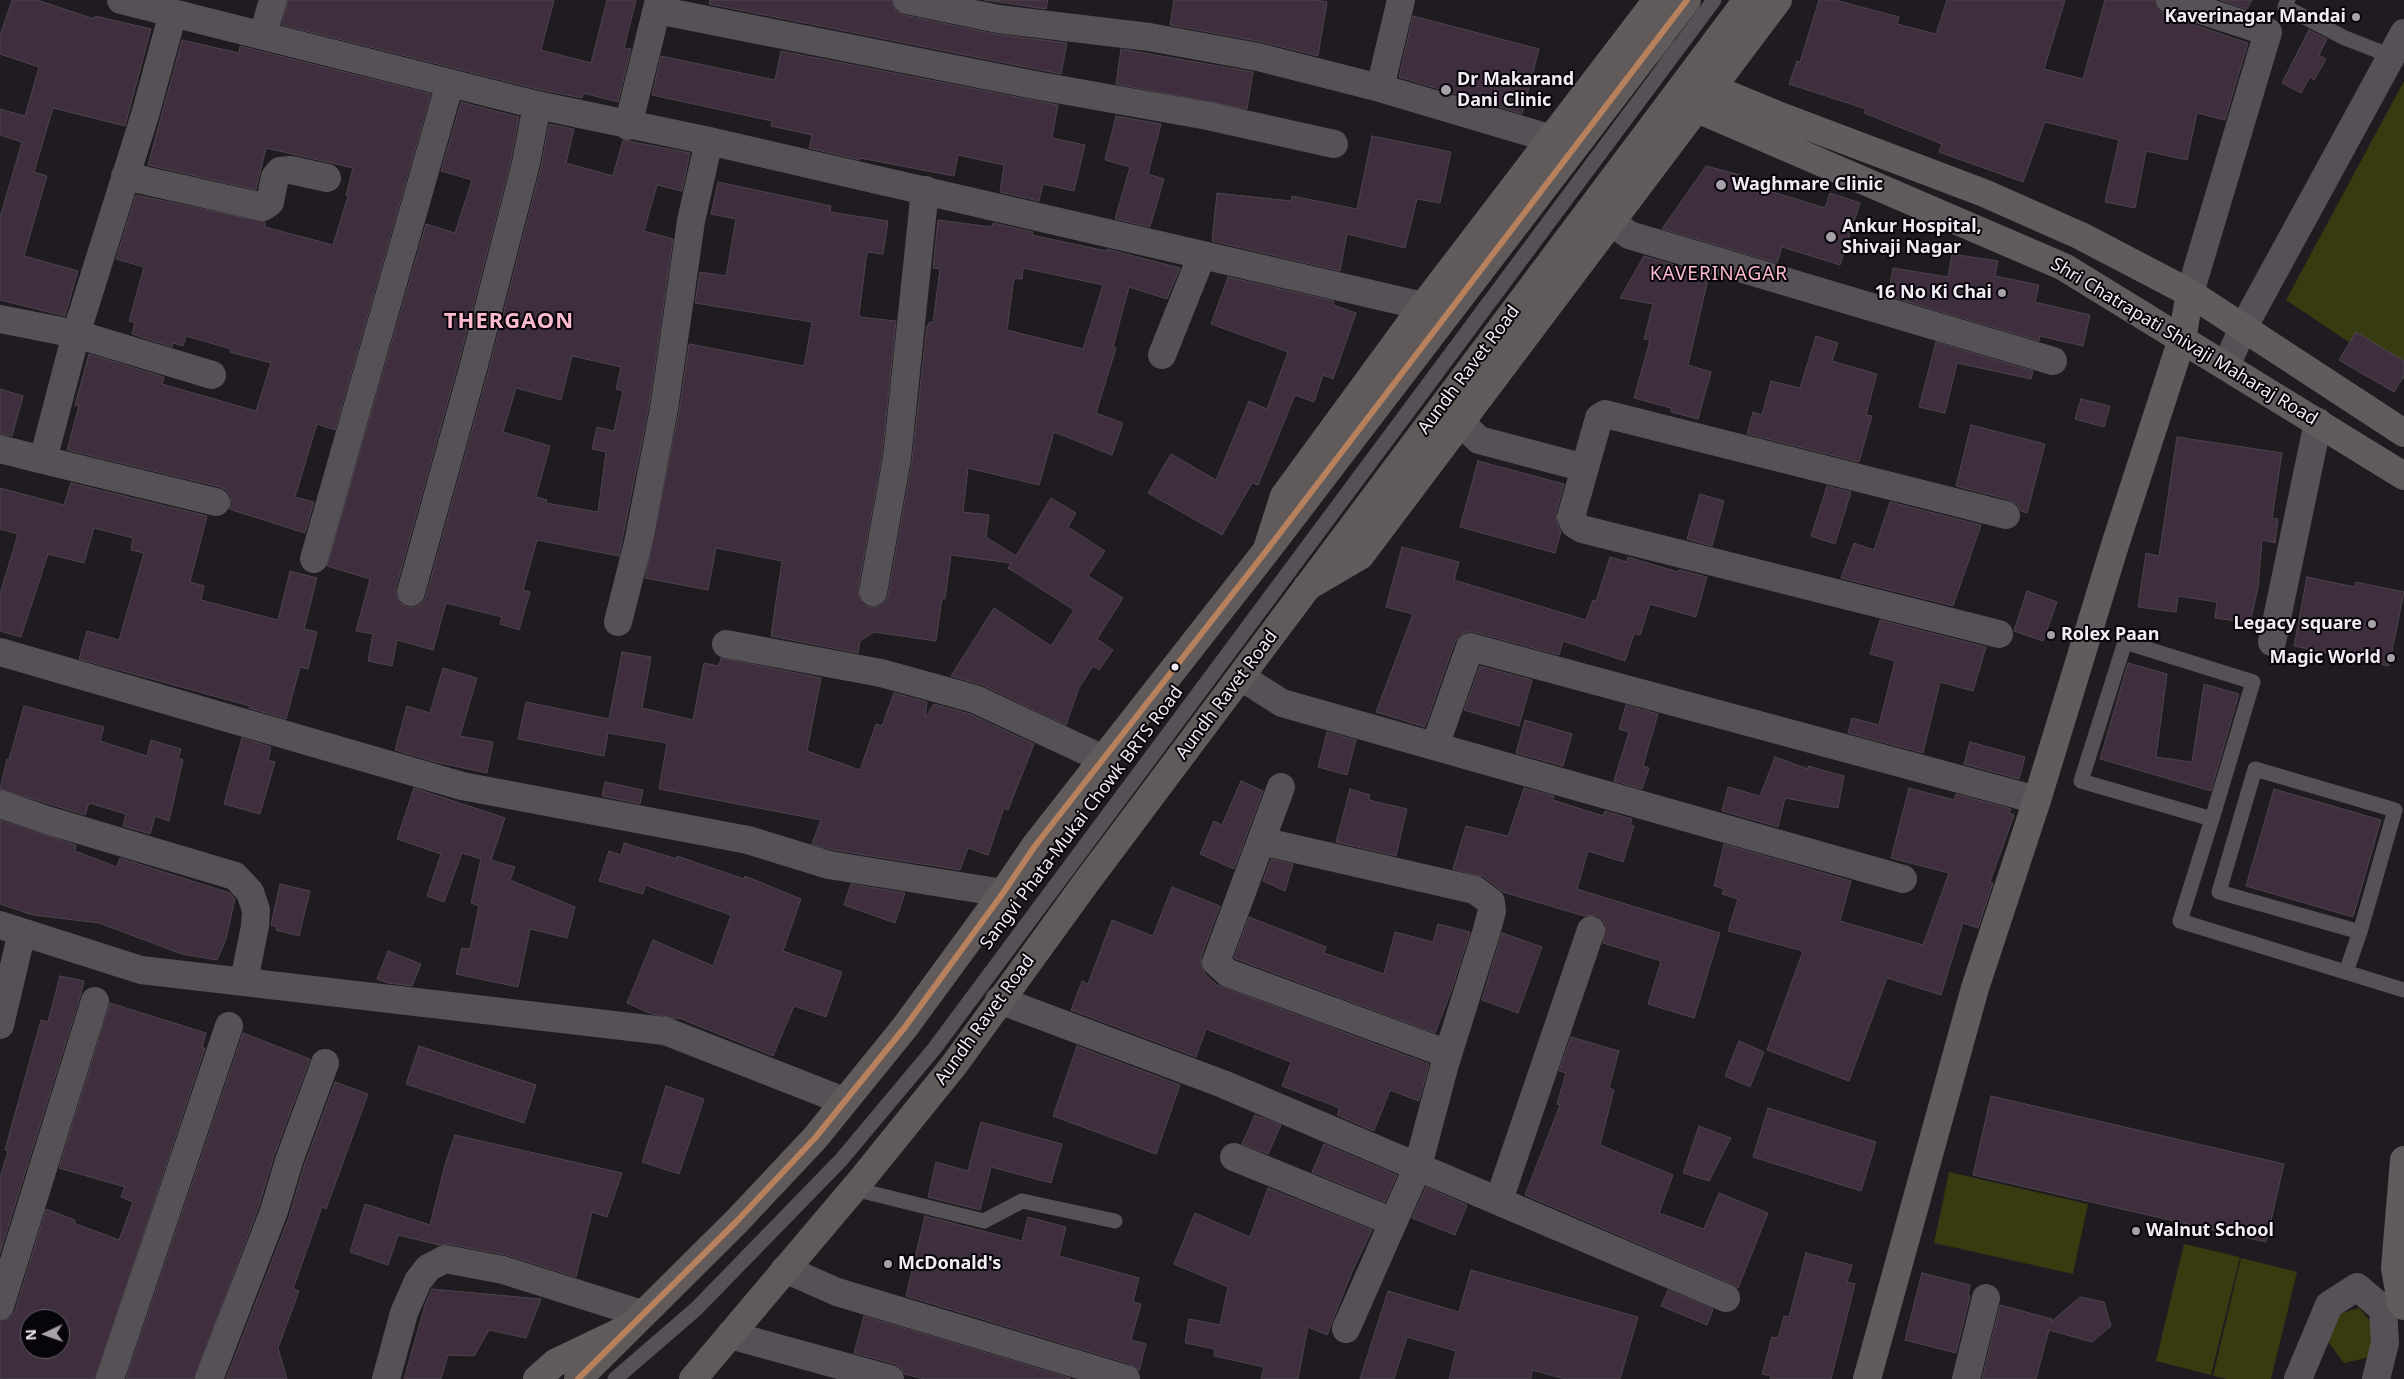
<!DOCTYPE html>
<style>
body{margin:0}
#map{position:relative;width:2404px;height:1379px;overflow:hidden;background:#201a21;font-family:"Noto Sans",sans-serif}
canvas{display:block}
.north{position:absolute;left:20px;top:1309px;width:50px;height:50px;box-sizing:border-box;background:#08050a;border:1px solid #666168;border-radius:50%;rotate:267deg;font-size:14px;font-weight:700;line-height:20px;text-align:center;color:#f2eaf4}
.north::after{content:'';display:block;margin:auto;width:18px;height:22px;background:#a8a1aa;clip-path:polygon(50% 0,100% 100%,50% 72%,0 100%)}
</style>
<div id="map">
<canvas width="2404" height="1379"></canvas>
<div class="north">N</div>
</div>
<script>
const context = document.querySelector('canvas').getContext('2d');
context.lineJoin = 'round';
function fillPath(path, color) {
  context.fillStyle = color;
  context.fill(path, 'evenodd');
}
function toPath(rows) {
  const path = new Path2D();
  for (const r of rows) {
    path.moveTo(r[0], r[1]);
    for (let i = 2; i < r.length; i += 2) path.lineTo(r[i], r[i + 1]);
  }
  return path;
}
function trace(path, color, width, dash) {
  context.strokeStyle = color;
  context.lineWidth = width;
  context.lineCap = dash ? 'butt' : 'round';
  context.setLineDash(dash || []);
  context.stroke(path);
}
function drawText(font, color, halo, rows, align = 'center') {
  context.font = font + ' "Noto Sans",sans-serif';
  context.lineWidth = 4;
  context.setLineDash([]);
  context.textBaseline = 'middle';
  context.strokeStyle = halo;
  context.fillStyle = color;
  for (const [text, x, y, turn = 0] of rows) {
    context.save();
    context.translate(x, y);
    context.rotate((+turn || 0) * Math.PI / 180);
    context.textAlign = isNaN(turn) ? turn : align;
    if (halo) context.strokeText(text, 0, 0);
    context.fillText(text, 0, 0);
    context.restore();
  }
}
fillPath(toPath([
 [2404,81,2404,379,2286,300],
 [1949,1172,2088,1204,2073,1274,1934,1243],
 [2184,1244,2240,1257,2211,1375,2156,1361],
 [2241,1258,2297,1272,2271,1379,2227,1379,2213,1376],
 [2359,1308,2375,1327,2370,1357,2344,1363,2329,1343,2336,1315]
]), '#383b0f');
const building = toPath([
 [12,0,37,0,94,19,95,16,151,29,125,126,53,108,34,172,47,176,24,256,78,271,65,316,0,300,0,217,22,142,0,135,0,109,25,116,39,67,0,54,0,36,12,0],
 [288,0,554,0,541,50,591,63,607,0,636,0,624,48,631,49,618,102,583,93,582,98,541,90,282,25,288,0],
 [710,0,892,0,896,11,904,15,995,34,1067,43,1061,74,709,4,710,0],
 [984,0,1048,0,1046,9,984,0],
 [1174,0,1315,0,1327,2,1318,56,1262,42,1170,25,1174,0],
 [1819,0,1835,0,1899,17,1897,24,1936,34,1947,0,2065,0,2044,69,2083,79,2105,0,2155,0,2158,10,2165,15,2248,43,2225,120,2197,113,2187,160,2146,151,2135,208,2105,202,2119,140,2045,122,2023,182,1939,152,1942,144,1864,113,1866,109,1789,84,1797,61,1800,62,1819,0],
 [2220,0,2252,0,2247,9,2220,0],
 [1413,16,1539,49,1522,114,1399,77,1413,16],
 [2309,30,2327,39,2319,55,2326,59,2314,80,2310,77,2301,93,2282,83,2309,30],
 [182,40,239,53,240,46,431,94,335,430,317,424,295,497,314,502,305,533,229,509,231,497,226,490,220,487,67,450,79,406,75,405,89,354,164,377,162,384,256,411,271,363,230,352,231,349,186,336,183,346,173,343,172,347,132,334,135,323,129,321,144,267,116,259,136,195,265,222,265,227,333,245,348,196,346,195,353,168,266,148,256,190,148,165,182,40],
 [1121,49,1253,72,1247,109,1116,84,1121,49],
 [781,51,1058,105,1052,138,1085,145,1074,191,1043,184,1039,201,1000,192,1004,165,958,155,954,176,860,158,859,160,809,148,812,135,771,126,772,121,652,95,661,56,775,80,781,51],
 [461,102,519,117,511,160,459,361,396,588,396,595,400,603,407,607,415,607,422,603,426,596,489,369,541,167,549,124,574,129,566,163,613,176,623,140,690,153,682,191,657,185,644,231,673,239,649,406,619,556,537,540,523,590,530,592,519,630,500,624,502,617,446,603,433,650,397,640,392,666,368,661,373,634,356,631,370,579,327,566,426,224,455,233,472,180,441,171,461,102],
 [572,356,621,367,616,389,623,391,614,431,597,427,592,449,606,452,598,512,546,503,547,500,536,497,550,446,503,432,516,388,561,400,572,356],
 [1116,116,1161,124,1148,174,1164,179,1150,227,1115,219,1130,167,1105,160,1116,116],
 [1372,136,1451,152,1440,203,1417,199,1405,248,1347,234,1340,271,1212,241,1217,193,1291,201,1292,196,1357,209,1372,136],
 [1706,166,1752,178,1750,185,1825,208,1830,193,1860,203,1840,265,1782,247,1777,263,1662,229,1706,166],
 [718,182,831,206,830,212,888,221,883,254,867,252,859,314,860,317,896,321,882,456,858,589,859,598,863,604,870,607,879,606,885,602,888,595,912,461,927,325,929,326,929,322,933,323,940,269,933,268,938,220,992,227,993,223,1033,232,1032,235,1106,251,1107,249,1180,268,1167,299,1129,287,1113,347,1116,348,1096,413,1123,423,1112,455,1054,432,1039,485,968,468,963,512,989,515,986,537,1016,556,1051,498,1076,513,1068,527,1105,551,1088,576,1123,598,1097,639,1113,650,1099,670,1093,666,1079,688,1066,725,982,685,951,676,994,608,1051,646,1074,610,1008,568,1011,563,951,555,945,599,942,598,936,641,874,632,860,641,858,653,771,636,782,561,716,548,708,590,645,578,679,412,689,344,804,366,812,322,695,303,700,272,726,276,736,219,711,214,718,182],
 [1023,268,1103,285,1083,349,1007,330,1014,278,1022,279,1023,268],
 [1952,254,1998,261,1995,276,2039,285,2035,302,2090,315,2083,346,2040,336,2039,341,1888,296,1893,268,1948,277,1952,254],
 [1644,256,1709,275,1688,365,1711,372,1698,419,1671,412,1671,408,1634,398,1650,340,1644,339,1653,304,1620,298,1644,256],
 [1228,277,1334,301,1333,305,1356,313,1333,379,1323,375,1314,402,1295,395,1258,485,1252,483,1222,535,1148,493,1171,454,1216,480,1249,401,1267,409,1288,352,1211,324,1228,277],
 [2356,332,2404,361,2404,376,2394,392,2339,360,2356,332],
 [1816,336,1838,343,1832,361,1877,374,1866,415,1872,416,1859,462,1747,434,1753,412,1762,415,1771,381,1800,388,1816,336],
 [1936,342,2033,371,2031,379,1957,363,1945,413,1919,407,1936,342],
 [0,389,23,396,12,436,0,434,0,389],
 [2081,399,2110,406,2104,427,2075,419,2081,399],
 [1971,425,2045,444,2027,513,2021,511,2017,504,2010,500,1956,486,1971,425],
 [2177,437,2282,453,2272,518,2278,519,2275,543,2262,540,2258,588,2250,623,2215,618,2217,602,2178,596,2176,612,2138,607,2146,553,2159,556,2177,437],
 [1478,461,1564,484,1556,513,1557,523,1561,532,1555,553,1460,527,1478,461],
 [71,483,207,516,190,582,204,586,201,600,278,620,290,571,317,578,304,629,317,632,308,669,300,667,286,719,249,708,250,706,79,659,87,631,119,640,144,553,131,550,133,538,94,528,84,563,48,554,21,637,0,631,0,594,18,534,0,529,0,488,64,505,71,483],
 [1827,486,1851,492,1835,544,1811,536,1827,486],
 [1700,494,1724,501,1712,546,1687,539,1700,494],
 [1890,502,1981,525,1953,606,1841,578,1854,543,1874,550,1890,502],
 [1402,547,1459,562,1454,580,1586,620,1593,600,1596,601,1610,557,1627,562,1628,557,1678,572,1679,570,1707,577,1696,617,1650,604,1640,635,1634,634,1625,661,1563,641,1559,655,1474,632,1467,632,1460,635,1455,642,1425,727,1376,712,1413,614,1386,607,1402,547],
 [2307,577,2355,587,2356,582,2404,592,2389,666,2294,646,2307,577],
 [2027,591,2057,602,2043,641,2014,631,2027,591],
 [1880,620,1986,647,1973,691,1940,682,1923,753,1848,733,1852,718,1879,725,1895,661,1870,654,1880,620],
 [622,652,651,657,642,708,693,720,704,663,719,666,721,658,821,678,807,751,860,770,876,724,882,726,894,693,927,702,925,718,934,704,970,714,1034,744,1008,810,1004,808,988,855,968,848,960,870,833,850,812,844,821,820,659,789,667,743,608,733,604,756,518,739,526,702,609,719,622,652],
 [2128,663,2167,674,2156,757,2192,762,2204,684,2239,694,2211,791,2100,759,2128,663],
 [1480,666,1532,680,1519,726,1464,710,1480,666],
 [443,668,477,678,460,736,493,742,487,773,435,762,395,750,407,706,430,713,443,668],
 [1626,705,1658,714,1643,766,1649,768,1642,789,1614,781,1629,732,1619,729,1626,705],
 [24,706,104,727,100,741,147,756,151,740,181,749,178,758,183,760,169,821,155,816,150,834,123,826,126,814,89,803,85,815,0,789,7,759,9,760,24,706],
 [1525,720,1572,734,1563,766,1516,753,1525,720],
 [1327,732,1356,740,1347,775,1318,767,1327,732],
 [242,738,271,747,268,760,275,762,260,814,224,804,242,738],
 [1970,742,2025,757,2019,779,1964,764,1970,742],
 [1775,757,1808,769,1808,766,1844,776,1838,808,1785,798,1778,827,1722,811,1728,787,1760,796,1775,757],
 [1241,781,1263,791,1234,869,1200,854,1214,821,1222,825,1241,781],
 [605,782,643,790,640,804,602,796,605,782],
 [414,788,505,818,491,860,515,867,510,880,575,907,567,938,530,929,518,987,456,974,462,948,470,949,479,906,471,903,481,859,462,853,444,902,427,896,441,854,397,839,414,788],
 [1524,788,1554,796,1553,800,1603,816,1605,811,1632,819,1630,825,1634,826,1623,862,1588,851,1577,889,1720,933,1694,1018,1648,1004,1661,961,1603,943,1606,926,1603,920,1596,915,1584,916,1503,892,1484,877,1453,869,1466,826,1508,836,1524,788],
 [1909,788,1954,800,1956,794,2011,809,2009,813,2014,815,1990,882,1993,883,1978,928,1963,923,1941,995,1887,978,1849,1081,1767,1050,1803,951,1728,931,1738,899,1722,894,1724,889,1714,886,1724,844,1851,881,1840,921,1923,945,1949,873,1891,858,1909,788],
 [1350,789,1370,795,1369,800,1407,809,1396,856,1336,842,1350,789],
 [2274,789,2381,820,2353,917,2246,886,2274,789],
 [0,820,76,845,75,851,117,867,120,858,230,893,235,899,226,939,217,960,182,954,99,923,33,915,0,904,0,820],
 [624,843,677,859,677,856,744,879,745,876,801,899,783,951,842,972,826,1017,794,1006,773,1056,679,1018,678,1019,652,1014,627,1003,653,940,713,966,731,915,645,885,643,894,599,881,609,851,621,855,624,843],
 [1271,859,1293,864,1285,891,1263,881,1271,859],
 [280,884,310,891,299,936,276,930,277,927,271,925,280,884],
 [851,884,905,893,895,923,844,905,851,884],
 [1172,887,1220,906,1201,957,1201,965,1205,974,1217,985,1429,1064,1419,1101,1390,1090,1374,1131,1337,1115,1340,1108,1282,1086,1291,1062,1206,1029,1196,1057,1071,1010,1082,981,1088,984,1112,920,1153,936,1172,887],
 [1249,917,1326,947,1324,953,1384,974,1395,932,1433,942,1438,924,1470,932,1452,989,1435,1033,1236,959,1234,958,1249,917],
 [1502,933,1542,947,1518,1013,1482,1000,1502,933],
 [388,951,421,964,412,986,388,983,377,979,388,951],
 [60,976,84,981,81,994,0,1253,0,1178,8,1151,5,1150,41,1020,48,1022,60,976],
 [110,1003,206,1033,202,1048,205,1048,95,1379,0,1379,0,1321,10,1318,15,1311,46,1209,75,1220,74,1223,119,1240,133,1202,121,1197,125,1187,59,1168,110,1003],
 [30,1319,60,1319,60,1349,30,1349,30,1319],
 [243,1033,310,1059,274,1156,259,1206,194,1379,126,1379,243,1033],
 [1571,1037,1619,1051,1609,1088,1614,1090,1600,1145,1673,1175,1659,1213,1704,1229,1719,1193,1768,1213,1738,1288,1732,1284,1525,1195,1560,1105,1557,1104,1566,1073,1559,1071,1571,1037],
 [1739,1041,1764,1052,1750,1087,1725,1076,1739,1041],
 [419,1046,536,1085,524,1123,406,1084,419,1046],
 [1077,1046,1180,1085,1156,1154,1053,1116,1077,1046],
 [335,1082,368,1094,326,1209,322,1207,293,1289,299,1291,278,1348,287,1379,226,1379,289,1217,304,1166,335,1082],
 [666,1086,704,1099,679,1174,642,1162,666,1086],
 [1991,1096,2284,1164,2266,1242,1973,1175,1991,1096],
 [1768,1108,1876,1142,1861,1191,1753,1157,1768,1108],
 [1255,1115,1281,1125,1268,1154,1242,1144,1255,1115],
 [981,1122,1062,1144,1051,1183,991,1167,980,1210,928,1197,936,1162,968,1171,981,1122],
 [1699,1126,1731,1138,1709,1181,1683,1173,1699,1126],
 [455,1135,622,1173,607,1217,592,1212,576,1277,506,1255,448,1244,439,1245,398,1235,388,1265,350,1252,365,1204,430,1225,445,1165,455,1135],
 [1324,1144,1397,1175,1385,1202,1312,1172,1324,1144],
 [1426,1187,1467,1205,1455,1235,1412,1218,1426,1187],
 [1268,1188,1372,1230,1352,1272,1327,1335,1308,1327,1298,1379,1261,1379,1264,1367,1214,1356,1215,1349,1185,1343,1189,1319,1220,1325,1228,1287,1174,1264,1195,1213,1250,1237,1268,1188],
 [925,1216,1022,1241,1028,1217,1066,1227,1059,1256,1139,1278,1133,1302,1141,1304,1131,1340,1146,1344,1139,1371,1130,1364,906,1296,925,1216],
 [1806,1253,1852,1265,1847,1282,1855,1284,1831,1379,1770,1379,1771,1376,1762,1374,1772,1337,1778,1338,1784,1316,1789,1317,1806,1253],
 [1471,1270,1638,1317,1620,1379,1565,1379,1532,1370,1531,1379,1449,1379,1456,1351,1407,1337,1394,1379,1360,1379,1388,1291,1459,1312,1471,1270],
 [1922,1273,1970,1285,1968,1296,1970,1296,1956,1353,1905,1340,1922,1273],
 [432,1289,541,1299,526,1338,489,1330,474,1356,448,1355,441,1379,404,1379,425,1305,432,1289],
 [1668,1290,1713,1309,1707,1325,1661,1306,1668,1290],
 [2080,1297,2104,1302,2111,1326,2092,1342,2049,1330,2036,1379,1982,1379,2000,1305,2052,1319,2051,1322,2080,1297],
 [864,1316,1070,1378,1070,1379,924,1379,904,1374,901,1368,895,1364,854,1353,864,1316]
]);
fillPath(building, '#3f2e3e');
trace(building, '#4c454c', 1);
trace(toPath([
 [1652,41,1703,81]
]), '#403941', 28, [28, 14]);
trace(toPath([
 [2288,0,2285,7,2345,38,2391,56],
 [2212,819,2253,682,2125,642,2081,781,2212,819,2180,921,2404,990],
 [2346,972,2360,932,2395,810,2255,769,2219,892,2360,932],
 [854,1189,984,1221,1022,1201,1115,1221],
 [615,1379,696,1309,841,1160,934,1049,1714,0]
]), '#565157', 15);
trace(toPath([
 [121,0,537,105,709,141,1423,306],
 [907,0,998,19,1149,37,1258,57,1380,88,1552,139],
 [2170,0,2268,32,2190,293],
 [657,10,1040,86,1208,116,1334,144],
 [263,35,273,0],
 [1380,88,1401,0],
 [628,126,659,0],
 [125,176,263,207,270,202,275,177,280,171,291,170,327,178],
 [1611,221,1629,235,2053,361],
 [0,319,76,334,212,375],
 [1162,355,1202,255],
 [2226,366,2243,328,2404,33],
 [1460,422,1479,440,1585,468],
 [0,449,43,460,76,334,145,115,173,13],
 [43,460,216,502],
 [314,559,450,83],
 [411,592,474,365,526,163,537,105],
 [873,592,897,458,925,190],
 [618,622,638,543,664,409,691,221,709,141],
 [1999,634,1582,529,1574,524,1571,517,1599,418,1605,414,2006,515],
 [2272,642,2318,422],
 [726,644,881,673,975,699,1103,759],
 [0,652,462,786,748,840,829,865,1003,893],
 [1241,677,1282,703,1903,879],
 [1435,746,1470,647,2037,800],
 [1281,787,1216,962,1228,973,1448,1054],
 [0,804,50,821,235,876,250,892,256,910,255,926,244,981],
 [1261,841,1475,890,1491,902,1492,911,1486,933,1445,1064,1418,1166,1346,1329],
 [0,925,141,970,665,1031,844,1101],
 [999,1000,1223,1084,1726,1298],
 [0,1025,22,932],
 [1234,1157,1393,1222],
 [1499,1200,1591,930],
 [785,1269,837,1292,1126,1379],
 [0,1306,95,1001],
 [730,1335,890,1379],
 [110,1379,229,1026],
 [209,1379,274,1211,289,1161,325,1063],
 [386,1379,404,1313,418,1281,428,1268,445,1259,503,1270,642,1314],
 [1966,1379,1986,1298],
 [2298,1379,2329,1305,2357,1287,2383,1309,2385,1343,2376,1379]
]), '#565157', 28);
trace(toPath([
 [1703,81,1712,88,1775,114,1984,193,2081,236,2190,293,2404,433],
 [1687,103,1697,109,2064,267,2404,476],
 [1267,549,1284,496,1423,306,1657,0],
 [1307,587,1360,556,1778,0],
 [2404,1160,2395,1268,2401,1303,2404,1306],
 [537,1379,555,1363,626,1329],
 [1867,1379,1975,988,2037,800,2115,545,2182,339,2190,293]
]), '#615b5e', 28);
trace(toPath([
 [578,1379,737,1221,815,1138,905,1027,1003,893,1035,846,1267,550,1687,0],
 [693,1379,862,1179,954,1065,1085,884,1747,0]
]), '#615a5b', 28);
trace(toPath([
 [578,1379,737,1221,815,1138,905,1027,1003,893,1035,846,1267,550,1687,0]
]), '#b6815c', 6);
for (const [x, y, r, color] of [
 [2356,17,5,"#a8a1aa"],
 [1446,90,6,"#a8a1aa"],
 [1721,185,6,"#a8a1aa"],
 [1831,237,6,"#a8a1aa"],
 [2002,293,5,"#a8a1aa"],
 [2372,624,5,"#a8a1aa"],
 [2051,635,5,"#a8a1aa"],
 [2391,658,5,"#a8a1aa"],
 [1175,667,4.5,"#f2eaf4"],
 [2136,1231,5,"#a8a1aa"],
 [888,1264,5,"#a8a1aa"]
]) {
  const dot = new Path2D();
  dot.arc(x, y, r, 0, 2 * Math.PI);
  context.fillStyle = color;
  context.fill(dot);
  trace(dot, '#08050a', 2);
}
drawText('bold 18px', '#f2eaf4', '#08050a', [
 ["Kaverinagar Mandai",2346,17,"right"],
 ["Dr Makarand",1457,80],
 ["Dani Clinic",1457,101],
 ["Waghmare Clinic",1732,185],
 ["Ankur Hospital,",1842,227],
 ["Shivaji Nagar",1842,248],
 ["16 No Ki Chai",1992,293,"right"],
 ["Legacy square",2362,624,"right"],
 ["Rolex Paan",2061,635],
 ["Magic World",2381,658,"right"],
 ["Walnut School",2146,1231],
 ["McDonald's",898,1264]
], 'left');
drawText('18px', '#f2eaf4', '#08050a', [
 ["Shri Chatrapati Shivaji Maharaj Road",2184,342,31],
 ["Aundh Ravet Road",1469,370,-53],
 ["Aundh Ravet Road",1227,695,-53],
 ["Sangvi Phata-Mukai Chowk BRTS Road",1082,818,-53],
 ["Aundh Ravet Road",985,1020,-54]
]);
context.letterSpacing = '1px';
drawText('19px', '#fcbace', '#08050a', [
 ["KAVERINAGAR",1719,275]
]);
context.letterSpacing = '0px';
context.letterSpacing = '1px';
drawText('bold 22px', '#fcbace', '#08050a', [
 ["THERGAON",509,322]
]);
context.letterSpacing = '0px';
</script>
